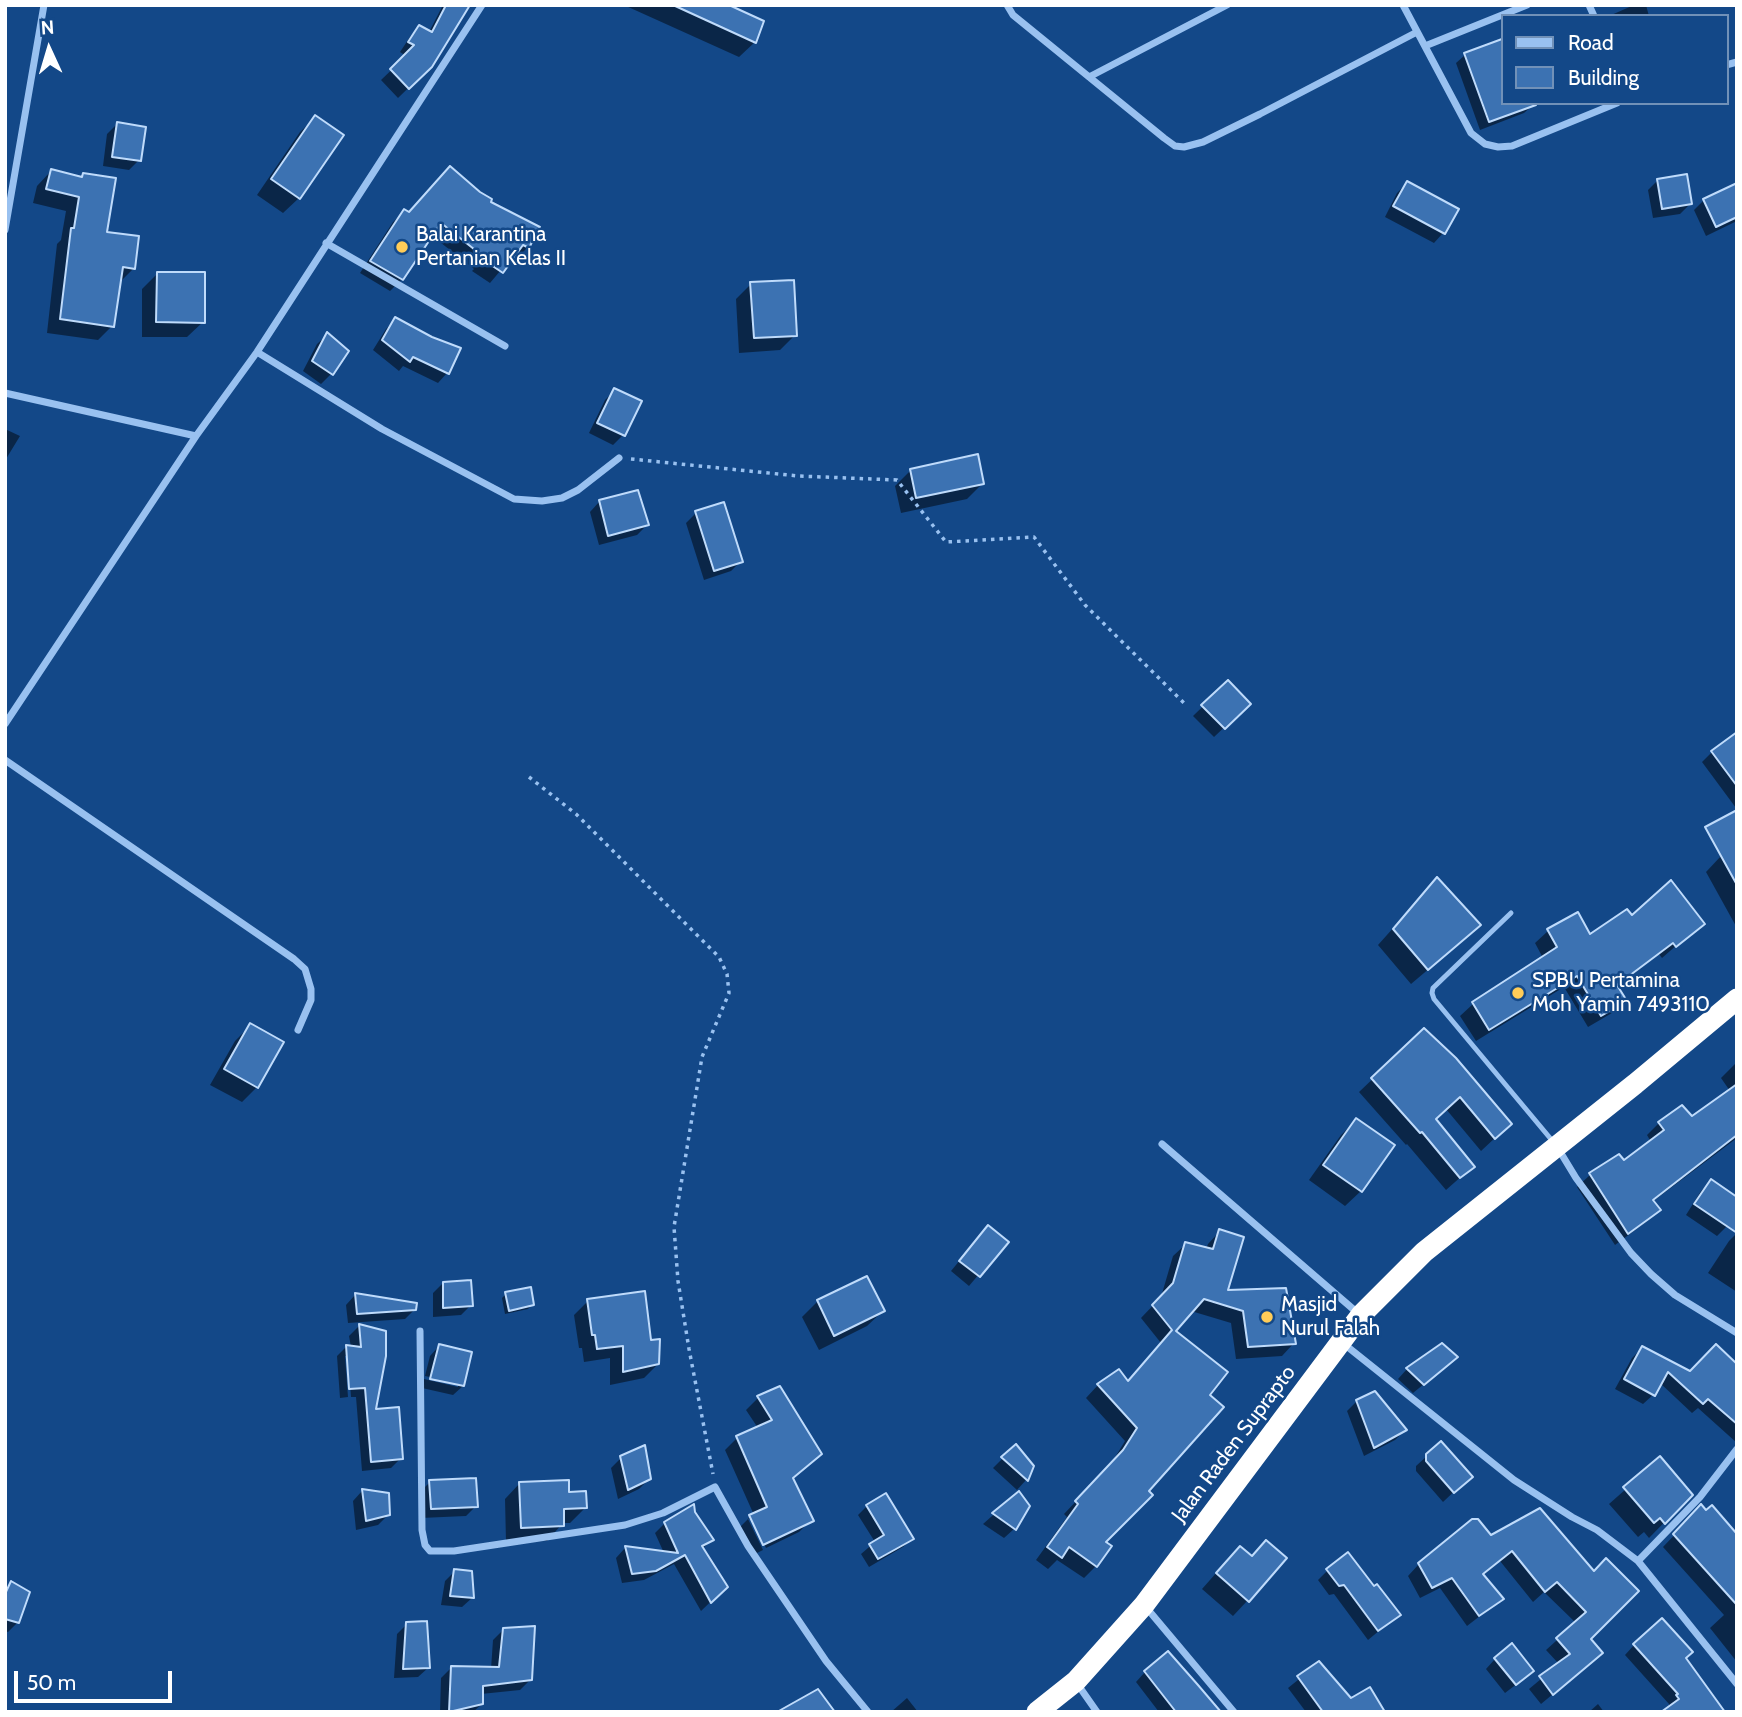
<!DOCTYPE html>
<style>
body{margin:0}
#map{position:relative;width:1742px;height:1717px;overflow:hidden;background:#134888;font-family:Cabin,sans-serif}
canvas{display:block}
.frame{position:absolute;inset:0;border:7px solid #fff;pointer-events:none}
.legend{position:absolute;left:1501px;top:14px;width:228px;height:91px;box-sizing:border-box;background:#134888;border:2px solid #7191b8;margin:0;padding:9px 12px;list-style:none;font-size:21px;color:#fff}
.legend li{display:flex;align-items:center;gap:14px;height:35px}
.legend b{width:35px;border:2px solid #7191b8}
.north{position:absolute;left:14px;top:14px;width:70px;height:70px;-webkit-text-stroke:5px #134888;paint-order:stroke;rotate:356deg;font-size:19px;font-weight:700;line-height:28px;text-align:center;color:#fff}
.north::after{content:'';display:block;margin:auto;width:24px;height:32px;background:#fff;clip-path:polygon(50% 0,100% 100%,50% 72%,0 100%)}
.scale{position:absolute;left:14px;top:1671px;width:158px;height:32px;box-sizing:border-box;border:4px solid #fff;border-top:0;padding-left:9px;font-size:21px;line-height:24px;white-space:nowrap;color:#fff;-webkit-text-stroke:5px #134888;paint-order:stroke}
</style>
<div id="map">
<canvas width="1742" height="1717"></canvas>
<div class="frame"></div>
<ul class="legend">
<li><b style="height:9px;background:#99c1f0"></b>Road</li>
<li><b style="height:19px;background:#3c72b2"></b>Building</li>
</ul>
<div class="north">N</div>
<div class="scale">50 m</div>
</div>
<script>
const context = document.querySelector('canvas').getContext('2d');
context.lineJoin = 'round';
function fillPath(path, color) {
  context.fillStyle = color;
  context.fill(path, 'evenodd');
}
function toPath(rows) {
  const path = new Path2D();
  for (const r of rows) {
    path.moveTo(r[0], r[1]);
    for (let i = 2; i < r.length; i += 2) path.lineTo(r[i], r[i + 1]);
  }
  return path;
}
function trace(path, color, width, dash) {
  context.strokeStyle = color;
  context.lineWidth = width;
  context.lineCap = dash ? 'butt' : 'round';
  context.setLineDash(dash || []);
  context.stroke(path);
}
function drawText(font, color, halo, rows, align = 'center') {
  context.font = font + ' Cabin,sans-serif';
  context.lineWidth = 5;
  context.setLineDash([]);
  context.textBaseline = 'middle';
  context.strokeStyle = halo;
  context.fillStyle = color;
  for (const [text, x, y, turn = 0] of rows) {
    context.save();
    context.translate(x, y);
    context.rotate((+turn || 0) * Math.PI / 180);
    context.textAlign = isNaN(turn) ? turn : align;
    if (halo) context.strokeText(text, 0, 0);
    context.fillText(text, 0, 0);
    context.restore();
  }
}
fillPath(toPath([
 [443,5,471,5,431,66,398,98,381,80,406,56,400,52,410,37,419,27,429,32],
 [725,5,755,42,739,57,626,6],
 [1634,5,1646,5,1649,16,1609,16],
 [1502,40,1502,103,1533,105,1524,113,1480,130,1456,63,1465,55],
 [316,117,299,198,283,213,257,195,300,132],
 [117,124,139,160,129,170,103,166,107,134],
 [51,171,80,178,84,174,105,234,134,268,119,283,112,326,98,340,47,333,57,244,61,240,66,211,33,203,37,186],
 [1658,180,1690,204,1680,214,1653,218,1648,190],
 [1407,183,1456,210,1443,233,1434,243,1385,217,1397,193],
 [1737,185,1737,221,1706,236,1694,210,1704,200],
 [488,203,528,247,516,259,512,257,490,283,472,271,474,269,431,235,402,279,390,291,360,273,393,222,405,211,409,214],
 [157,274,203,322,187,337,142,337,142,289],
 [751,284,795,335,780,350,739,353,736,299],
 [396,319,447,373,438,383,403,366,399,371,373,350,386,329],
 [327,335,346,351,331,374,321,384,303,371,317,344],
 [615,390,623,435,613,445,589,433,605,400],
 [5,429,20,436,6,459,5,458],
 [910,471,983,483,967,499,901,513,895,486],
 [637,492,647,525,637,535,599,545,590,512,599,502],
 [723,504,741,561,731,571,704,580,686,523,696,513],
 [1228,682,1249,704,1214,737,1193,716],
 [1737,737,1737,808,1736,808,1702,762,1712,752],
 [1737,851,1737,928,1706,872,1721,856],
 [1437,879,1463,940,1411,984,1378,945],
 [1577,914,1590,937,1631,918,1702,923,1662,958,1659,954,1616,987,1624,1000,1612,1013,1588,1027,1564,987,1476,1041,1460,1016,1473,1004,1543,958,1535,943,1548,931],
 [251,1025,257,1087,242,1102,210,1085,235,1041],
 [1424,1030,1496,1137,1481,1151,1446,1109,1434,1120,1472,1167,1446,1190,1407,1144,1406,1145,1359,1092],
 [1737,1062,1737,1138,1652,1202,1658,1210,1646,1222,1615,1245,1577,1187,1590,1175,1619,1156,1623,1163,1651,1142,1647,1135,1659,1123,1692,1118,1730,1091,1721,1078],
 [1356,1120,1361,1191,1345,1206,1309,1180,1341,1135],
 [1711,1181,1727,1226,1717,1236,1686,1215,1701,1191],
 [1220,1231,1225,1292,1294,1343,1282,1356,1236,1359,1231,1323,1191,1311,1174,1332,1096,1566,1084,1578,1057,1560,1048,1569,1036,1560,1067,1517,1064,1514,1111,1464,1125,1441,1086,1398,1098,1385,1127,1383,1161,1343,1141,1318,1161,1297,1173,1256,1186,1244,1206,1249,1208,1244],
 [1737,1233,1737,1292,1708,1273,1729,1241],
 [979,1237,1006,1242,969,1286,951,1271],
 [866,1278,883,1311,867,1326,819,1350,802,1317,818,1301],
 [443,1283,471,1305,461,1315,433,1317,433,1293],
 [506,1294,532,1305,528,1309,505,1314,502,1298],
 [355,1295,415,1309,405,1319,348,1323,346,1305],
 [588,1301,650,1342,658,1364,644,1378,610,1385,610,1358,584,1362,582,1348,579,1348,574,1315],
 [359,1326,384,1332,374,1411,401,1458,391,1468,362,1471,356,1397,351,1397,348,1356,345,1356,348,1397,340,1398,337,1356,346,1347,351,1347,349,1336],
 [439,1346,463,1386,453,1395,422,1388,424,1379,458,1387,458,1383,425,1376,430,1356],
 [1642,1348,1690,1373,1737,1366,1737,1443,1698,1408,1692,1413,1660,1383,1653,1395,1643,1404,1615,1389,1632,1358],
 [1446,1366,1413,1393,1398,1379,1407,1369],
 [779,1388,791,1479,811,1520,799,1532,766,1548,752,1519,748,1519,763,1550,751,1556,738,1529,750,1517,754,1515,725,1450,737,1438,758,1428,746,1410,758,1398],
 [1357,1401,1405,1430,1395,1440,1364,1456,1347,1411],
 [1427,1456,1460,1486,1443,1502,1416,1471,1416,1466],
 [621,1458,649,1479,639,1489,618,1499,611,1468],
 [1003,1458,1032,1466,1026,1480,1017,1490,993,1468],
 [1660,1459,1691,1495,1649,1538,1644,1532,1638,1537,1609,1504],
 [430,1482,476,1506,466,1516,421,1518,420,1492],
 [520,1483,567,1494,585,1508,570,1523,563,1523,547,1541,506,1542,505,1499],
 [362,1491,388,1515,378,1525,356,1530,353,1501],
 [1018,1493,1014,1529,1004,1538,983,1524],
 [867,1506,912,1539,903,1547,869,1567,861,1554,875,1542,858,1515],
 [1701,1507,1737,1537,1737,1662,1710,1628,1724,1615,1663,1547],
 [665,1523,712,1540,702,1549,726,1587,701,1611,674,1564,644,1580,622,1583,616,1558,625,1548,664,1553,655,1533],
 [1491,1537,1594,1574,1589,1664,1541,1704,1529,1689,1559,1664,1546,1650,1576,1623,1544,1592,1533,1602,1500,1561,1482,1576,1502,1599,1467,1626,1440,1588,1420,1598,1408,1576,1419,1564],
 [1266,1542,1248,1600,1233,1616,1202,1589,1225,1563,1251,1557],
 [455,1571,472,1598,462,1607,441,1605,445,1581],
 [1327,1571,1398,1615,1368,1640,1334,1594,1329,1595,1318,1580],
 [11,1583,18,1622,8,1632,5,1631,5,1589],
 [407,1624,428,1668,418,1677,394,1678,397,1634],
 [503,1630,530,1680,520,1690,481,1694,482,1704,473,1712,440,1712,441,1678,451,1668,491,1669,493,1640],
 [1634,1645,1684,1658,1723,1712,1669,1708,1669,1704,1625,1655],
 [1495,1659,1522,1680,1505,1693,1486,1669],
 [1319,1663,1350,1701,1380,1712,1306,1712,1288,1688],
 [1145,1672,1219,1712,1159,1712,1136,1682],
 [907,1698,918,1712,891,1712],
 [1598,1704,1604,1712,1589,1712]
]), '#0007');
const building = toPath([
 [446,5,470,5,432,67,409,89,390,69,414,45,408,42,419,25,432,32,446,5],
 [673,5,729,5,764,21,756,43,673,5],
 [1502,39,1502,103,1535,103,1536,105,1489,122,1464,53,1502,39],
 [315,115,344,135,300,199,271,179,315,115],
 [117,122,146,127,141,161,112,157,117,122],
 [450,166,480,192,492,199,491,202,540,227,529,248,523,245,503,273,482,259,484,257,441,223,403,280,370,261,404,209,409,212,450,166],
 [51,169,82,177,83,173,116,178,107,232,139,236,135,269,123,267,114,327,60,319,71,228,74,228,79,197,46,189,51,169],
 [1687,174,1692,204,1662,209,1657,179,1687,174],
 [1407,181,1459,209,1445,234,1393,206,1407,181],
 [1737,183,1737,217,1716,227,1703,199,1737,183],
 [157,272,205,272,205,323,156,322,157,272],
 [794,280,797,336,754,338,750,282,794,280],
 [395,317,432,337,461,348,449,374,413,357,410,362,382,340,395,317],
 [327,332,349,351,333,375,312,361,327,332],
 [614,388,642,401,625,436,597,423,614,388],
 [978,454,984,484,916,498,910,469,978,454],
 [638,490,649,525,608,536,599,500,638,490],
 [724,502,743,562,714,571,695,511,724,502],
 [1228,680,1251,704,1225,729,1201,705,1228,680],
 [1737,732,1737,786,1711,751,1737,732],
 [1737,810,1737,885,1705,827,1737,810],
 [1437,877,1481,925,1428,970,1393,929,1437,877],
 [1671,880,1705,924,1676,947,1673,943,1617,985,1627,1001,1601,1016,1577,976,1489,1030,1472,1002,1557,947,1547,929,1578,912,1590,934,1627,909,1632,915,1671,880],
 [250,1023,284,1042,258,1088,224,1069,250,1023],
 [1424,1028,1456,1058,1512,1124,1495,1139,1460,1097,1436,1119,1475,1167,1460,1178,1422,1132,1420,1133,1371,1078,1424,1028],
 [1737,1084,1737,1135,1653,1200,1661,1210,1628,1234,1589,1173,1619,1154,1624,1160,1664,1130,1658,1122,1682,1105,1692,1116,1737,1084],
 [1356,1118,1395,1145,1362,1192,1323,1165,1356,1118],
 [1711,1179,1737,1197,1737,1233,1694,1204,1711,1179],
 [988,1225,1009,1242,980,1277,959,1261,988,1225],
 [1219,1229,1244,1237,1228,1290,1286,1288,1296,1344,1248,1347,1243,1311,1204,1299,1176,1331,1228,1372,1210,1395,1224,1407,1149,1491,1153,1495,1106,1542,1112,1546,1097,1567,1069,1547,1062,1558,1047,1547,1078,1504,1075,1501,1123,1450,1137,1428,1097,1384,1119,1369,1128,1381,1172,1330,1152,1305,1173,1283,1185,1242,1213,1249,1219,1229],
 [867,1276,885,1311,834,1336,817,1300,867,1276],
 [471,1280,473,1306,443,1308,443,1282,471,1280],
 [531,1287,534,1305,509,1311,505,1292,531,1287],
 [645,1291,651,1340,660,1339,659,1364,623,1372,623,1346,597,1349,595,1335,592,1335,587,1299,645,1291],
 [355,1293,417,1303,416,1310,357,1314,355,1293],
 [359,1324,386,1331,386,1356,376,1409,399,1407,403,1459,371,1462,365,1388,349,1389,346,1345,361,1347,359,1324],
 [1442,1343,1458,1357,1424,1385,1406,1368,1442,1343],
 [439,1344,472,1352,464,1386,430,1379,439,1344],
 [1716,1344,1737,1364,1737,1424,1708,1399,1703,1404,1668,1372,1655,1396,1624,1379,1642,1346,1690,1371,1716,1344],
 [780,1386,822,1454,793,1478,814,1521,763,1545,749,1515,767,1507,736,1436,772,1420,757,1396,780,1386],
 [1375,1391,1407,1430,1374,1448,1356,1400,1375,1391],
 [1441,1441,1473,1477,1454,1493,1426,1461,1426,1454,1441,1441],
 [1016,1444,1034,1466,1028,1481,1001,1457,1016,1444],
 [645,1445,651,1479,628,1490,620,1456,645,1445],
 [1660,1456,1693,1495,1665,1524,1660,1518,1654,1523,1623,1487,1660,1456],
 [476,1478,478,1507,431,1509,429,1480,476,1478],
 [569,1480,569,1492,586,1491,587,1508,564,1509,564,1526,521,1528,519,1482,569,1480],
 [362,1489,389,1493,390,1515,366,1521,362,1489],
 [1019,1491,1030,1506,1016,1530,992,1513,1019,1491],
 [886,1493,914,1539,878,1559,869,1544,884,1535,866,1505,886,1493],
 [694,1504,695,1512,714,1540,702,1546,728,1587,711,1603,685,1555,656,1571,632,1574,625,1546,678,1553,664,1522,694,1504],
 [1701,1504,1706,1510,1712,1505,1737,1534,1737,1605,1673,1534,1701,1504],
 [1540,1508,1594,1571,1606,1558,1639,1591,1591,1639,1603,1653,1553,1695,1539,1676,1570,1654,1556,1638,1586,1612,1557,1582,1545,1592,1512,1551,1483,1574,1504,1599,1479,1616,1452,1578,1432,1588,1418,1563,1472,1519,1478,1519,1491,1535,1540,1508],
 [1266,1540,1287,1558,1249,1602,1216,1573,1240,1546,1252,1556,1266,1540],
 [1348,1552,1374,1586,1377,1584,1401,1615,1378,1631,1344,1585,1339,1586,1326,1569,1348,1552],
 [454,1569,472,1571,474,1598,450,1596,454,1569],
 [11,1581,30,1592,19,1623,5,1619,5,1594,11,1581],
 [1662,1618,1693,1652,1686,1658,1725,1712,1661,1712,1679,1699,1676,1695,1678,1694,1633,1644,1662,1618],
 [427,1621,430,1668,403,1669,406,1622,427,1621],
 [535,1626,532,1680,483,1686,483,1704,449,1712,451,1666,499,1667,503,1628,535,1626],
 [1512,1643,1534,1671,1516,1685,1494,1658,1512,1643],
 [1168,1651,1198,1685,1221,1712,1176,1712,1144,1671,1168,1651],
 [1319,1661,1351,1698,1370,1687,1385,1712,1323,1712,1297,1676,1319,1661],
 [818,1689,835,1712,777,1712,818,1689]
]);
fillPath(building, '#3c72b2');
trace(building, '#bfdbfb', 2);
trace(toPath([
 [631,459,798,476,897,480,946,542,1034,537,1085,605,1184,703],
 [529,777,576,814,719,957,727,974,729,993,702,1057,674,1227,678,1281,689,1349,713,1474]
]), '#99c1f0', 3.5, [3.5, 5]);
trace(toPath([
 [1511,913,1433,988,1432,993,1434,999,1555,1144]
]), '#99c1f0', 5);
trace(toPath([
 [1007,5,1013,15,1164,138,1175,146,1184,147,1203,142,1260,114,1417,32],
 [1403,5,1471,133,1485,144,1498,147,1512,146,1617,103],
 [1589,5,1594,16],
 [1425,46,1527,5],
 [1726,65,1737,62],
 [1089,77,1227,5],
 [5,230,44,5],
 [326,243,505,346],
 [257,352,382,429,514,499,542,501,562,498,578,490,619,458],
 [5,393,196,436],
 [5,724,196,436,257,352,482,5],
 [5,760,294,959,305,969,311,989,311,1000,298,1030],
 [1162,1144,1360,1315],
 [1559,1150,1576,1178,1631,1253,1651,1274,1675,1295,1737,1333],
 [420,1331,422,1530,425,1545,430,1551,454,1551,625,1525,663,1513,715,1487,748,1546,826,1661,868,1712],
 [1344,1344,1514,1480,1572,1517,1597,1530,1638,1561,1737,1684],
 [1638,1561,1700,1497,1737,1449],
 [1145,1606,1234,1712],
 [1076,1682,1097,1712]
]), '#99c1f0', 7);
trace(toPath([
 [1037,1712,1076,1681,1144,1605,1361,1315,1424,1252,1635,1084,1737,999]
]), '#fff', 21);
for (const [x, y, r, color] of [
 [402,247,7,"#ffcc58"],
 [1518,993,7,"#ffcc58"],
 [1267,1317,7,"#ffcc58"]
]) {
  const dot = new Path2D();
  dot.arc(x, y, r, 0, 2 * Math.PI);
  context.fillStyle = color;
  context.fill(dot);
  trace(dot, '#134888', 2.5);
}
drawText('21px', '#fff', '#134888', [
 ["Balai Karantina",416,235],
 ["Pertanian Kelas II",416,259],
 ["SPBU Pertamina",1532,981],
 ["Moh Yamin 7493110",1532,1005],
 ["Masjid",1281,1305],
 ["Nurul Falah",1281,1329]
], 'left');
drawText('21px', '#fff', '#134888', [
 ["Jalan Raden Suprapto",1234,1444,-53]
]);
</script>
